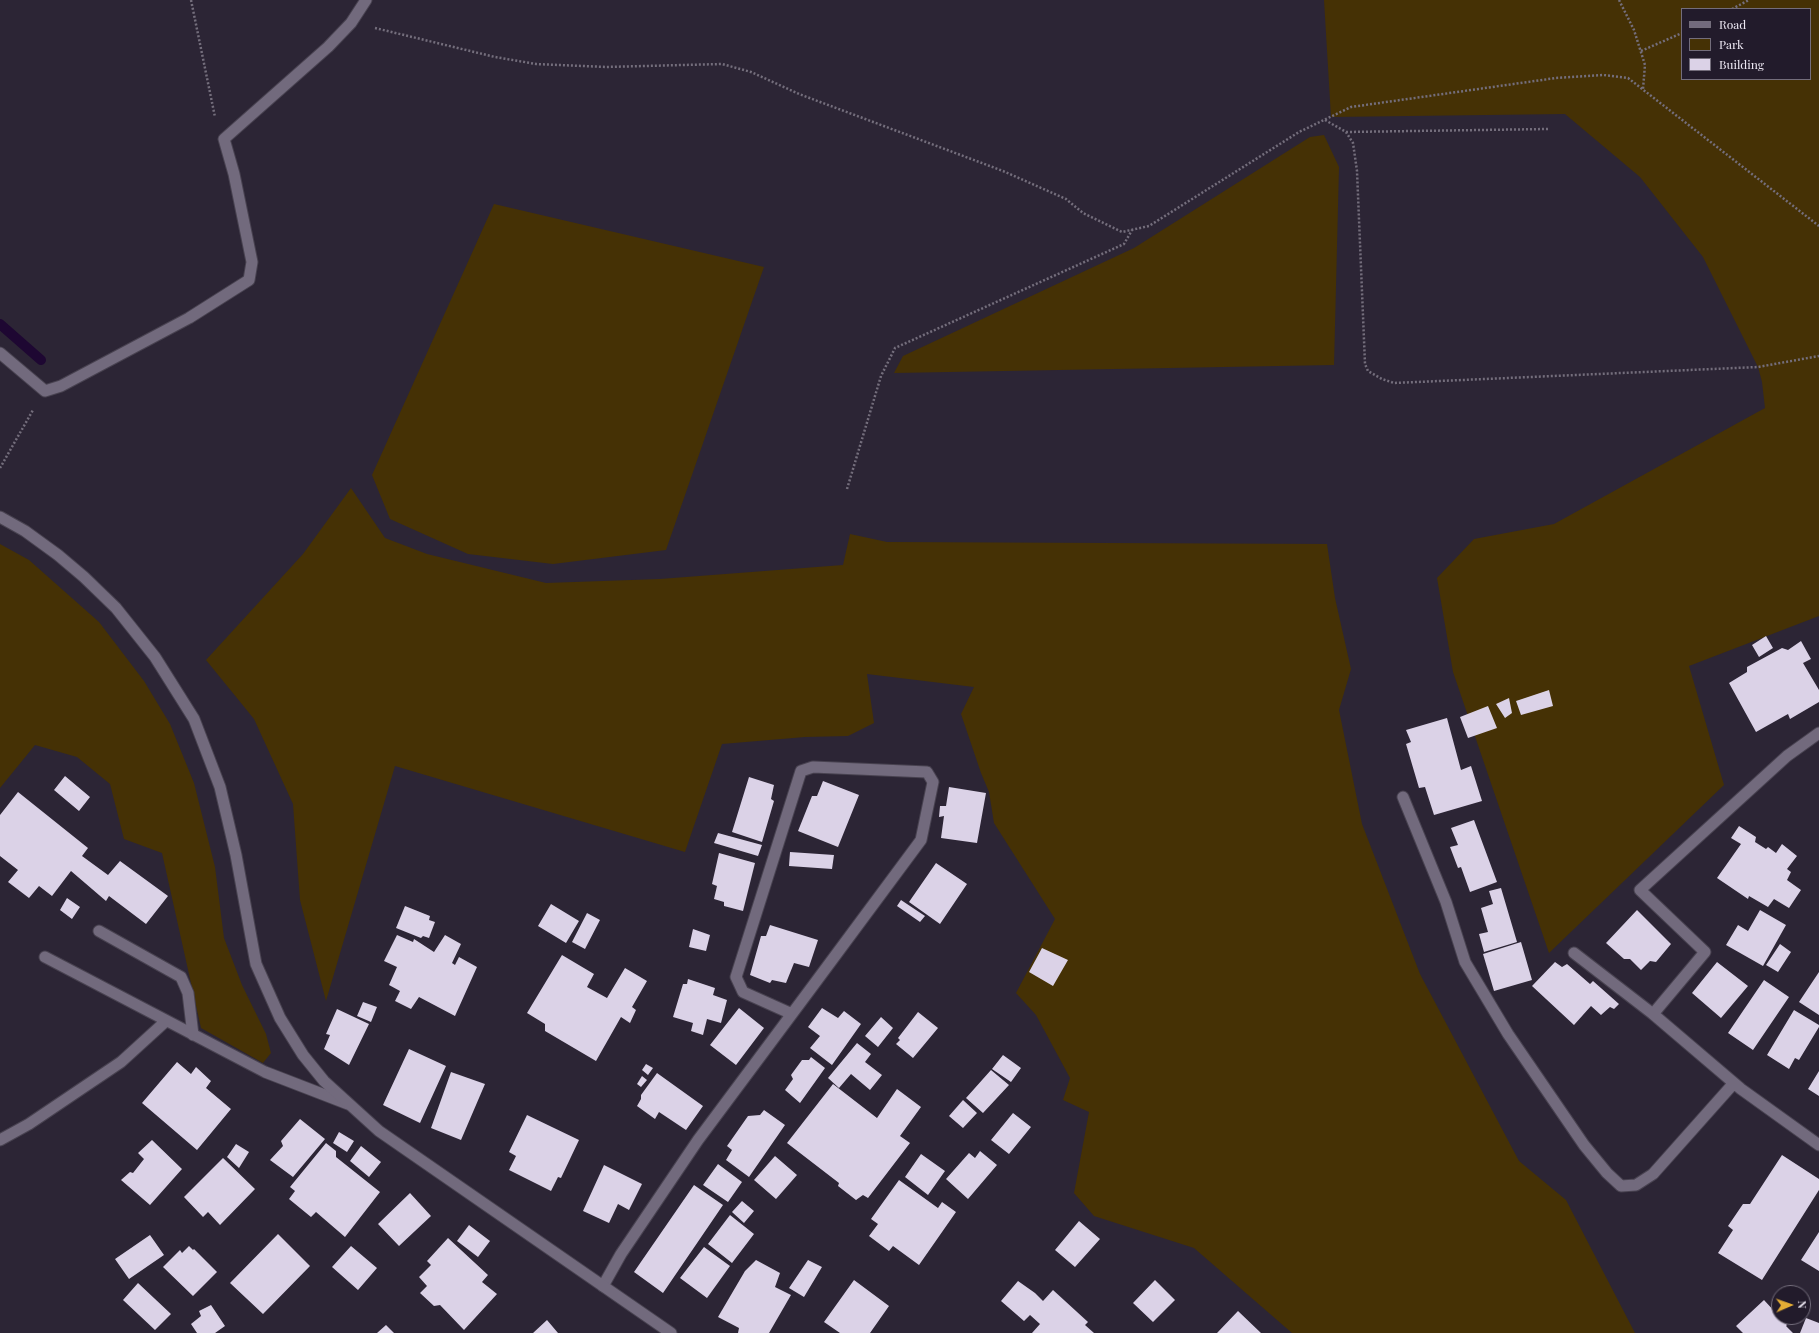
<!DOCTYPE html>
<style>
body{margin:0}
#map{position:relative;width:1819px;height:1333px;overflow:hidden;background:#2c2535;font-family:"Playfair Display",serif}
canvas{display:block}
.legend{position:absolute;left:1681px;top:8px;width:130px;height:72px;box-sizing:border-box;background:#221b2b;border:1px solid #736d7b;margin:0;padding:5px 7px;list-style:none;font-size:12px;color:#ede8f3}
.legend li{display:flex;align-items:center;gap:8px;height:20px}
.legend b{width:20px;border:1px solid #736d7b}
.north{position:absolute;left:1771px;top:1285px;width:40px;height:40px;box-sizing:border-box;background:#221b2b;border:1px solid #736d7b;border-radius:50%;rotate:88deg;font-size:11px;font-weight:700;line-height:16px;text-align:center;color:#ede8f3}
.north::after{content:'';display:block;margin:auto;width:14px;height:18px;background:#e4ad35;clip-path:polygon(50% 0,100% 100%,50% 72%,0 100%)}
</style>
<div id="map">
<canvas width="1819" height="1333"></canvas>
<ul class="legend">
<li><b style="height:5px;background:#726a7d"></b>Road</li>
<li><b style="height:11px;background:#453105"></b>Park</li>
<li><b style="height:11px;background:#dbd2e7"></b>Building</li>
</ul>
<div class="north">N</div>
</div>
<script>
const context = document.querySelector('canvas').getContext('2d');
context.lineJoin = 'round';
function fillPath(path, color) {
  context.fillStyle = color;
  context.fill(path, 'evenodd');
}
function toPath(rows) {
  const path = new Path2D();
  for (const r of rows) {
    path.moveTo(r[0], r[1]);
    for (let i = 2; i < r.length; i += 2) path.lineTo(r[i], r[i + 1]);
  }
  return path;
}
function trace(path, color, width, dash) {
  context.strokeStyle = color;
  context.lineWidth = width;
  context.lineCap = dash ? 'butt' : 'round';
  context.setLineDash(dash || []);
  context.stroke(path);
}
fillPath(toPath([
 [1324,0,1819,0,1819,616,1689,666,1724,785,1549,953,1453,672,1437,578,1474,539,1554,524,1765,408,1762,382,1758,367,1703,257,1640,177,1565,114,1331,117],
 [1682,9,1810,9,1810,79,1682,79],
 [1324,135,1339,167,1334,365,894,373,903,356,1134,248,1310,137],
 [494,204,764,267,666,550,553,564,468,554,390,519,372,475],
 [351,488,385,538,427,554,546,583,660,579,843,565,850,534,887,542,1327,544,1335,598,1351,669,1339,710,1362,824,1420,974,1519,1161,1566,1200,1635,1333,1292,1333,1194,1248,1094,1216,1074,1193,1089,1112,1063,1100,1070,1078,1036,1015,1016,993,1055,919,994,823,989,792,981,773,961,714,974,687,867,674,874,723,848,736,805,737,722,744,685,852,395,766,326,1001,300,900,293,804,254,719,206,660,303,554],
 [0,544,29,560,99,622,144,681,170,724,194,783,215,867,224,938,242,985,266,1034,271,1053,263,1063,201,1028,162,853,124,839,110,784,77,757,35,745,0,788]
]), '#453105');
trace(toPath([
 [0,324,41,360]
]), '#1e0732', 10);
fillPath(toPath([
 [1766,636,1773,648,1759,657,1752,645],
 [1801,641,1811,659,1803,663,1819,690,1819,702,1790,719,1788,714,1756,732,1729,683,1747,672,1747,667,1782,648,1788,650],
 [1549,690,1553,706,1521,715,1516,701],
 [1509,698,1512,713,1505,718,1496,704],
 [1488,706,1497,728,1468,738,1460,717],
 [1447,718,1461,770,1471,766,1482,801,1434,815,1425,787,1419,788,1406,744,1411,742,1406,730],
 [65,776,90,797,79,811,54,790],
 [749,777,774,785,771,799,774,801,762,842,732,832],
 [823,781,859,795,838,847,798,831,812,796,817,796],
 [949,787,986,793,977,843,941,838,944,816,939,817,940,806,946,806],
 [18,792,88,848,82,856,108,875,120,861,168,896,146,924,109,896,106,901,71,871,52,896,39,886,29,898,8,882,18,870,0,856,0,815],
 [1474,820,1497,882,1470,892,1461,867,1458,868,1450,847,1458,845,1451,828],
 [1739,826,1756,837,1755,842,1766,849,1768,847,1776,853,1782,844,1797,856,1787,869,1791,872,1787,880,1801,890,1789,908,1774,899,1768,907,1749,896,1748,899,1717,878,1741,844,1731,838],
 [718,833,762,845,758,856,714,843],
 [790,852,834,855,832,869,789,866],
 [719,853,755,863,743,911,724,906,724,902,714,899,717,886,712,884],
 [936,863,967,884,940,924,909,902],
 [1501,888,1517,942,1484,952,1479,934,1488,932,1481,908,1493,904,1489,891],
 [67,898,80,907,72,919,60,910],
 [901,900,925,916,920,922,897,906],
 [551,904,579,921,566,943,538,926],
 [405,906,430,916,429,920,435,922,429,938,423,936,421,938,396,928],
 [1637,910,1671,944,1656,962,1650,961,1641,970,1630,959,1624,959,1606,943],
 [1760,910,1786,925,1763,966,1726,945,1738,925,1748,931],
 [587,913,600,920,585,949,572,942],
 [770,925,818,940,809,967,794,963,786,983,772,980,770,983,750,975,761,936,766,936],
 [693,929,710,935,706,951,689,947],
 [397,935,413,942,414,939,434,952,445,935,461,944,452,963,455,965,459,957,477,967,455,1016,419,997,411,1009,395,1001,400,991,389,985,397,967,384,961],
 [1521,942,1532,980,1494,991,1483,954],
 [1780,944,1791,952,1778,972,1766,965],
 [1042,948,1068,960,1053,986,1029,972],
 [562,955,594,974,587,987,607,998,625,968,647,981,632,1007,636,1010,630,1023,621,1017,596,1061,545,1031,545,1024,527,1013],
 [1555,962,1562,967,1567,964,1590,984,1593,981,1619,1004,1614,1009,1610,1007,1601,1015,1591,1006,1574,1025,1532,986],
 [1717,962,1748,986,1721,1018,1692,993],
 [1819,972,1819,1015,1799,1002],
 [688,979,715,988,713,995,727,1000,721,1023,707,1019,703,1035,691,1031,693,1023,673,1017,683,984,687,984],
 [1764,980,1789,997,1753,1050,1728,1033],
 [363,1002,377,1007,371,1022,357,1016],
 [739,1008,764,1028,736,1065,710,1045],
 [822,1008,838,1018,844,1011,861,1024,832,1065,810,1048,820,1036,808,1027],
 [337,1009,369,1024,349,1065,324,1049,330,1035,326,1034],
 [1794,1010,1819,1025,1819,1027,1799,1060,1795,1058,1789,1069,1767,1055],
 [918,1012,938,1028,913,1058,896,1044,900,1040,898,1038],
 [881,1017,893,1028,878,1047,865,1036],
 [857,1043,871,1054,865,1062,882,1075,870,1090,851,1074,839,1088,828,1078],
 [409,1049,446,1066,420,1123,383,1105],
 [1003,1055,1021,1068,1011,1082,992,1069],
 [811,1057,825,1068,800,1103,785,1090,793,1079,791,1075,802,1060,809,1060],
 [177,1062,191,1074,196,1067,211,1081,206,1088,231,1109,197,1150,142,1103],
 [646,1064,653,1068,648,1075,642,1070],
 [991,1070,1009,1085,983,1113,966,1098],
 [1819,1071,1819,1096,1808,1089],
 [451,1072,485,1084,461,1140,431,1128],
 [657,1073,703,1106,686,1130,659,1112,655,1119,637,1106,641,1099,641,1095],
 [642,1076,647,1080,641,1087,637,1084],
 [833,1084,877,1118,897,1089,921,1107,900,1136,910,1143,868,1198,863,1195,856,1200,838,1186,839,1183,787,1143],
 [963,1100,977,1113,963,1128,949,1116],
 [764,1110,785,1125,749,1177,726,1160,732,1150,727,1146,748,1116,760,1115],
 [1013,1113,1031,1127,1009,1154,991,1140],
 [527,1115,579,1140,561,1178,558,1177,551,1191,509,1170,516,1156,509,1152],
 [300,1119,325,1139,293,1177,270,1160,283,1146,281,1141],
 [339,1132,354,1141,347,1152,333,1143],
 [152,1140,182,1169,150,1205,121,1180,130,1172,133,1173,144,1159,138,1153],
 [326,1143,336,1151,336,1157,380,1192,345,1237,316,1212,311,1217,289,1199,295,1191,290,1187],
 [236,1144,249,1152,239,1168,227,1157],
 [361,1146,381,1162,369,1177,350,1161],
 [980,1151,997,1165,968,1199,946,1179,969,1153,975,1158],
 [921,1154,945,1171,928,1195,905,1177],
 [1782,1155,1819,1179,1819,1190,1762,1280,1718,1253,1733,1230,1728,1226,1743,1204,1750,1204],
 [775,1156,797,1175,776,1199,754,1180],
 [223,1158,255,1189,220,1225,208,1212,203,1217,184,1197],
 [718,1164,742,1182,728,1202,703,1185],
 [604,1165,642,1184,629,1210,618,1204,609,1223,583,1211],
 [899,1180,938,1208,942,1202,956,1212,919,1265,893,1246,889,1251,869,1236,878,1224,871,1219],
 [694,1185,723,1205,663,1293,634,1272],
 [410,1193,431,1216,399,1246,378,1224],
 [742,1201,754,1211,744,1223,732,1212],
 [730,1215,754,1234,732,1263,708,1244],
 [1079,1221,1100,1239,1075,1267,1055,1250],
 [469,1225,490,1241,478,1257,457,1241],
 [1819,1232,1819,1271,1801,1260],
 [278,1234,310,1266,263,1314,230,1283],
 [150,1235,164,1255,129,1279,115,1259],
 [448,1238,488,1275,482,1282,497,1294,464,1330,440,1305,434,1306,420,1293,427,1286,419,1277,431,1265,427,1261],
 [189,1246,193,1250,194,1249,217,1272,193,1296,163,1267,180,1250,182,1253],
 [351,1246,377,1268,358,1290,332,1267],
 [704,1247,730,1266,707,1298,680,1278],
 [756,1260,780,1273,775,1287,791,1295,769,1333,738,1333,739,1328,718,1317,745,1271],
 [808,1260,822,1267,804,1297,789,1288],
 [854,1280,889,1306,870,1333,840,1333,824,1322],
 [1155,1280,1175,1300,1153,1322,1133,1303],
 [1018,1281,1035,1293,1043,1301,1053,1290,1088,1322,1085,1325,1094,1333,1032,1333,1040,1324,1030,1315,1024,1321,1001,1301],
 [138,1283,171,1314,155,1330,123,1300],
 [1764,1300,1787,1325,1786,1326,1793,1333,1743,1333,1736,1326],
 [211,1305,225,1326,215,1333,197,1333,191,1324,201,1316,199,1311],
 [1238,1311,1261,1333,1217,1333],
 [1806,1318,1819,1323,1819,1333,1800,1333],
 [547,1320,558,1333,533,1333],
 [386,1325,394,1333,377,1333]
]), '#dbd2e7');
const service = toPath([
 [99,931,181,977,188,993,193,1035],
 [45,957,265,1072,348,1104],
 [0,1140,29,1124,121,1062,166,1021]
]);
const minor = toPath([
 [0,353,45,391,61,386,189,318,249,280,252,262,234,174,224,139,328,47,351,23,366,0],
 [1403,797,1446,902,1465,962,1508,1034,1584,1145,1607,1173,1621,1186,1636,1185,1653,1174,1734,1083],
 [1574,953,1653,1014,1741,1089,1819,1145],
 [1653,1014,1705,952,1640,890,1787,756,1819,733],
 [603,1286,621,1254,698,1140,812,987,921,840,933,782,927,772,813,767,801,771,736,977,743,992,792,1014]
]);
const tertiary = toPath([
 [0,517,25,531,58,555,84,577,116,608,155,657,194,719,220,787,236,855,256,964,280,1018,303,1055,324,1081,379,1131,671,1333]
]);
trace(service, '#484250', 13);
trace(minor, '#484250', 13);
trace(tertiary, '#484250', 13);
trace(toPath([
 [191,0,215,117],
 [1619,0,1634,30,1645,65,1643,89],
 [1732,9,1749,0],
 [375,28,495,57,536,64,606,67,722,64,751,72,799,94,1003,171,1066,199,1083,213,1122,232,1149,226,1299,132,1351,107,1556,78,1603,75,1628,78,1819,226],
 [1641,51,1682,33],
 [1325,120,1346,132,1353,143,1357,171,1365,364,1368,371,1382,379,1394,383,1758,367,1819,356],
 [1346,132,1548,129],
 [0,468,33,410],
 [847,489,881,376,895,348,1124,244,1132,230]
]), '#746e7c', 2.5, [2, 2]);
trace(service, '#726a7d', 11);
trace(minor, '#726a7d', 11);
trace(tertiary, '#726a7d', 11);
</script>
